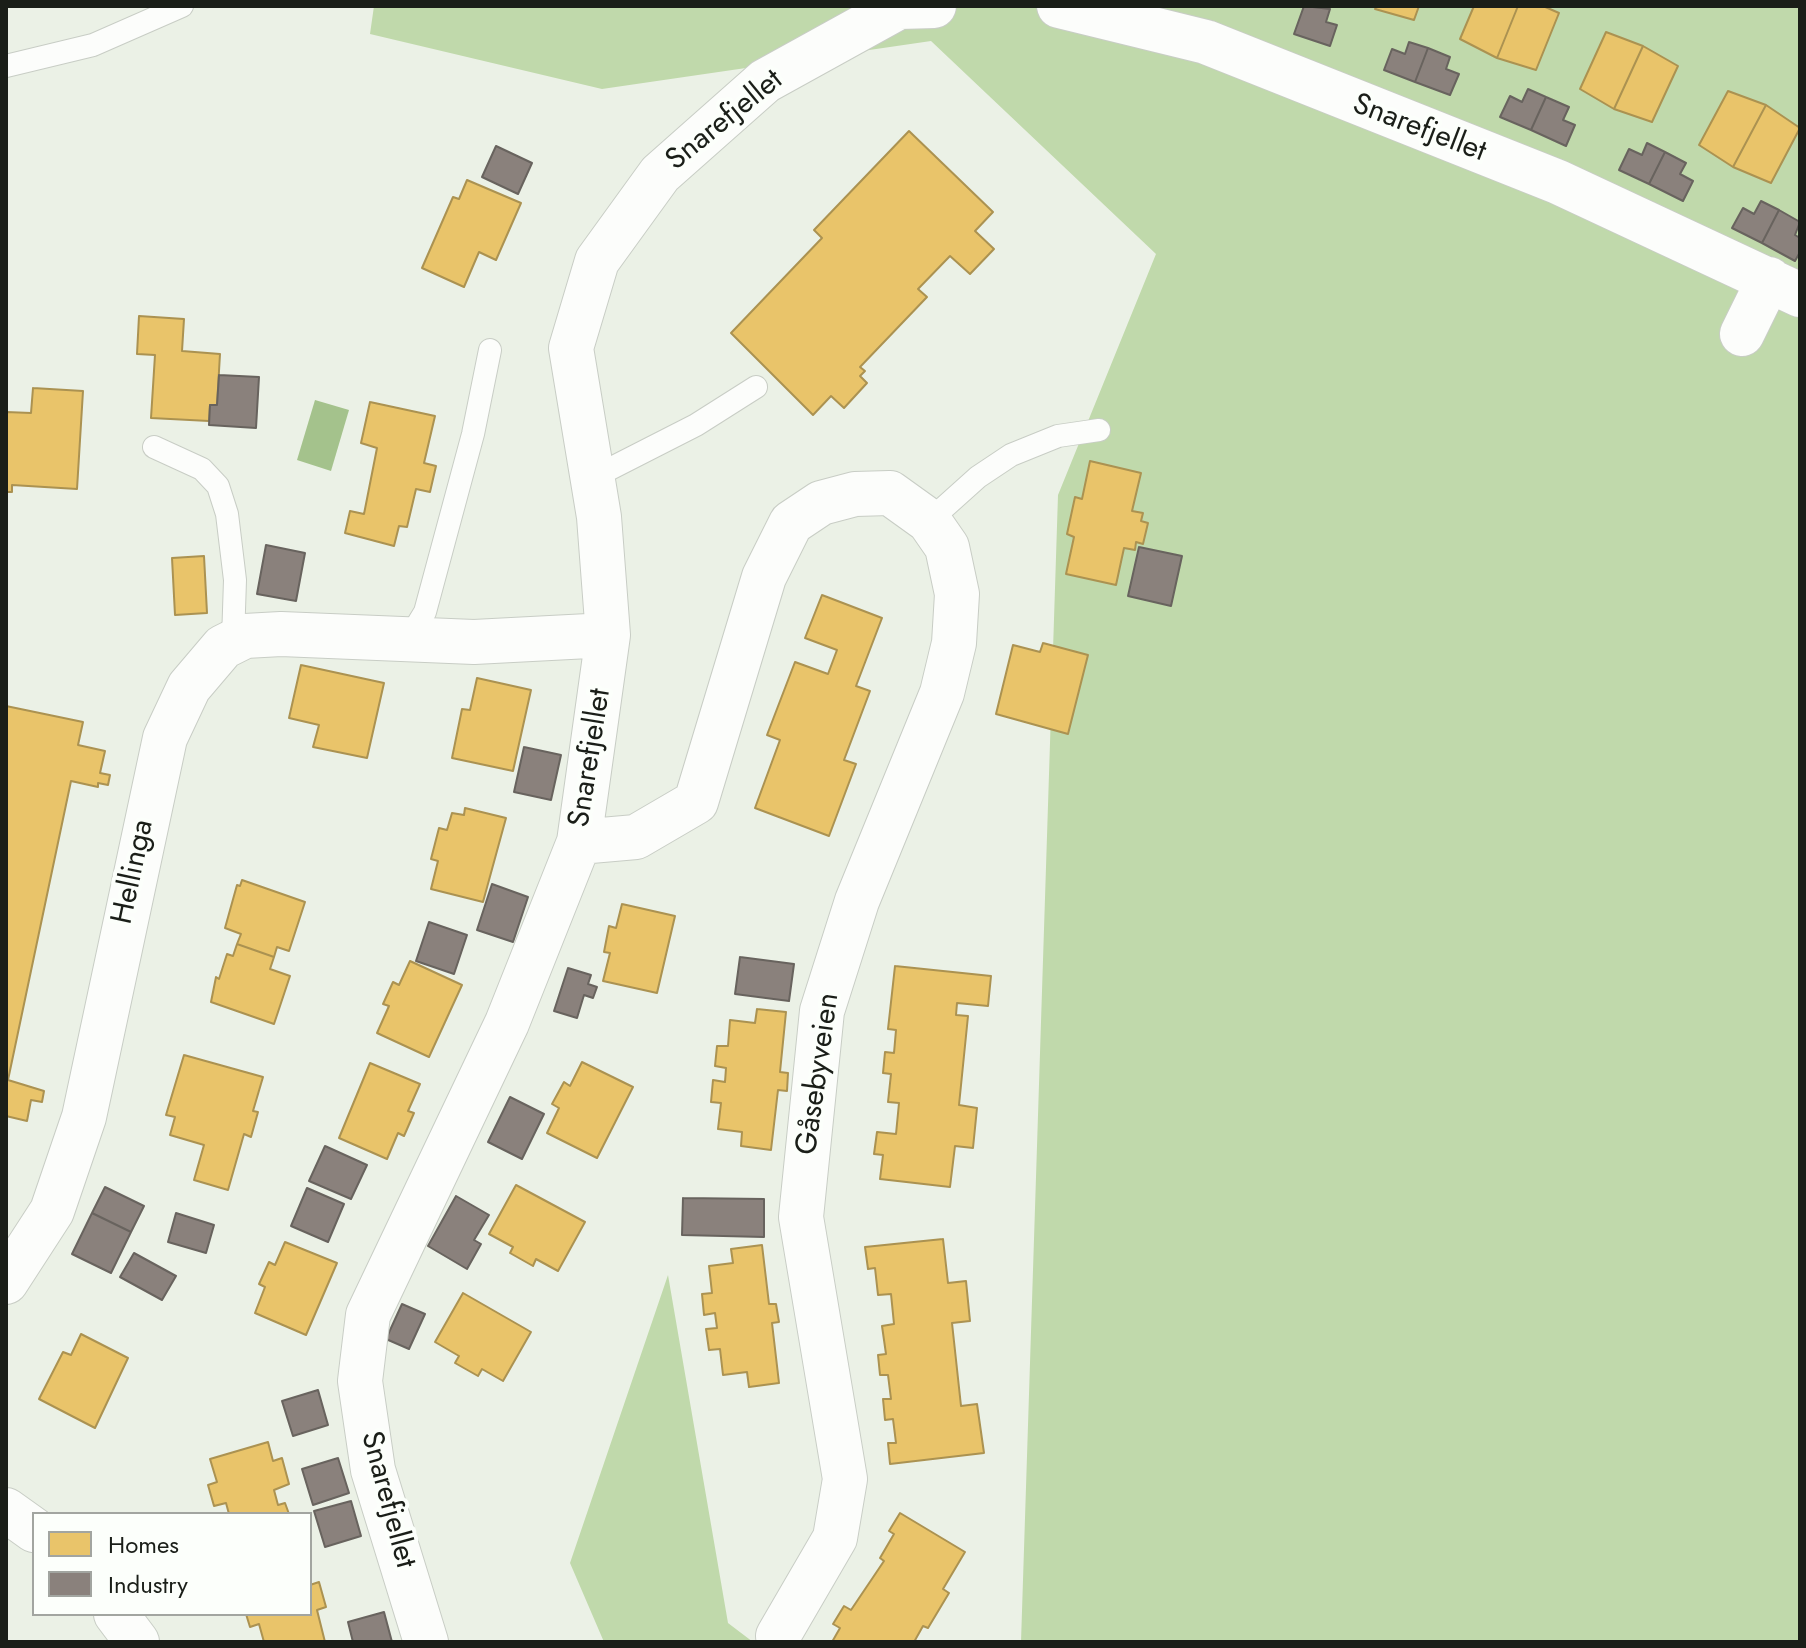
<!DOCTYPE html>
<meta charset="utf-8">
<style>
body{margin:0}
#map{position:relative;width:1806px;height:1648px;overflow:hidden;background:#ebf1e6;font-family:Jost,sans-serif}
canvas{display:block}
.frame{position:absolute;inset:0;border:8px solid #1a1e18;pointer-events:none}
.legend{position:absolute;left:32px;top:1512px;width:280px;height:104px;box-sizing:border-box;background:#fcfffb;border:2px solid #a2a5a0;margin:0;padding:10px 14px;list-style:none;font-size:24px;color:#1a1e18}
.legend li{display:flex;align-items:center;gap:16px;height:40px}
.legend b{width:40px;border:2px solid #a2a5a0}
</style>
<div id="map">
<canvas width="1806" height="1648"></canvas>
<div class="frame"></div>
<ul class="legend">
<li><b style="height:22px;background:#e9c46a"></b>Homes</li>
<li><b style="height:22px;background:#8a817c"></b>Industry</li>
</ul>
</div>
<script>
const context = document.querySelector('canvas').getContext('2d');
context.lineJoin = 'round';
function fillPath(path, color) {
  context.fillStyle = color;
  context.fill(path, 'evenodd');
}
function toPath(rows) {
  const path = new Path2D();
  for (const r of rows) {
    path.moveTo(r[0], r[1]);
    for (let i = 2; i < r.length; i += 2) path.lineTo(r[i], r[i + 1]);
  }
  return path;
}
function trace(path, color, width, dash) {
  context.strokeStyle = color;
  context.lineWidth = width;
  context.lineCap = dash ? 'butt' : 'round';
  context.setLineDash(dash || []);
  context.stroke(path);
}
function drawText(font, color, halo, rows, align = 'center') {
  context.font = font + ' Jost,sans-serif';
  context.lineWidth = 8;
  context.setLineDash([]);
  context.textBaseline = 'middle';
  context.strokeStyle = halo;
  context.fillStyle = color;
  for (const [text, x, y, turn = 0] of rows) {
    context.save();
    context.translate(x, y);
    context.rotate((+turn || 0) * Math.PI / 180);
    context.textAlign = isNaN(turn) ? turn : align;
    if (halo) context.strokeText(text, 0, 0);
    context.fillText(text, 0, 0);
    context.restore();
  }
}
fillPath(toPath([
 [374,6,1800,6,1800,1642,1021,1642,1058,495,1156,254,931,41,602,89,370,34],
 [668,1275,728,1623,753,1642,604,1642,570,1563]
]), '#c0d9ab');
fillPath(toPath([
 [315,400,349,410,331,471,297,460]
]), '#a4c28c');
const homes = toPath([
 [1377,6,1419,6,1414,20,1375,9,1377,6],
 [1474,6,1518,6,1497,58,1460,39,1474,6],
 [1518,6,1543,6,1559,13,1536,70,1497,58,1518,6],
 [1606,32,1643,46,1614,109,1580,89,1606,32],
 [1643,46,1678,66,1652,122,1614,109,1643,46],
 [1728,91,1766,105,1733,167,1699,145,1728,91],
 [1766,105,1800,128,1771,183,1733,167,1766,105],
 [909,131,993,212,975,231,994,249,970,274,950,256,918,289,927,297,860,367,865,371,860,376,867,383,844,408,831,396,813,415,731,333,822,238,814,230,909,131],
 [467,180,521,203,496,260,479,252,464,287,422,268,453,197,459,199,467,180],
 [139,316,184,319,182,351,220,354,217,405,210,405,209,421,151,418,155,355,137,354,139,316],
 [33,388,83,391,77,489,12,485,12,492,6,492,6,412,31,413,33,388],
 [370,402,435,416,424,463,436,466,430,492,416,489,407,527,399,526,394,546,345,533,350,511,364,514,377,448,361,443,370,402],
 [1090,461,1141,473,1132,511,1143,513,1141,521,1148,523,1143,544,1136,542,1135,550,1124,548,1116,585,1066,574,1074,537,1067,534,1075,497,1082,499,1090,461],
 [204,556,207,613,175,615,172,558,204,556],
 [822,595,882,618,856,686,870,691,844,760,856,764,829,836,755,808,780,740,767,735,795,662,828,674,837,650,805,638,822,595],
 [1043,643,1088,655,1068,734,996,714,1013,645,1040,652,1043,643],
 [301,665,384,683,367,758,313,747,319,725,289,718,301,665],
 [477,678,531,690,513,771,452,758,462,709,470,710,477,678],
 [6,706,83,722,78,745,105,751,100,773,110,775,108,785,98,783,98,787,71,781,8,1080,44,1091,42,1102,31,1100,27,1121,6,1116,6,706],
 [465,808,506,818,483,902,431,889,438,861,431,859,439,828,447,830,452,813,464,815,465,808],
 [242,880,305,902,289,951,277,947,274,957,237,944,241,934,225,928,237,885,240,886,242,880],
 [622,904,675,916,657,993,603,981,610,953,604,952,609,926,616,928,622,904],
 [237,944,274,957,270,969,290,976,274,1024,211,1002,216,977,219,979,227,954,233,956,237,944],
 [410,961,462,985,429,1057,377,1033,389,1006,383,1004,393,982,399,985,410,961],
 [895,966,991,976,988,1006,957,1003,956,1015,968,1016,959,1105,977,1108,973,1148,955,1146,950,1187,880,1179,883,1155,874,1154,877,1132,896,1134,899,1103,888,1102,891,1074,883,1073,885,1052,894,1053,896,1030,888,1029,895,966],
 [757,1009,786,1012,780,1072,788,1073,787,1091,778,1090,771,1150,741,1146,742,1132,718,1129,721,1103,711,1102,713,1080,725,1082,726,1068,715,1066,717,1046,728,1046,730,1020,755,1023,757,1009],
 [184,1055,263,1077,253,1111,258,1112,251,1137,244,1134,228,1190,194,1180,204,1145,170,1135,175,1117,166,1115,184,1055],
 [582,1062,633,1087,597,1158,547,1133,559,1108,552,1104,564,1082,570,1086,582,1062],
 [370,1063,420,1084,408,1111,414,1113,404,1136,398,1133,387,1159,339,1138,370,1063],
 [516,1185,585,1222,558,1271,536,1259,533,1266,510,1253,513,1247,489,1234,516,1185],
 [943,1239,948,1283,966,1281,970,1321,952,1323,961,1406,977,1404,984,1453,890,1464,888,1443,896,1443,893,1419,885,1420,883,1399,891,1399,888,1375,880,1375,878,1355,886,1354,882,1326,894,1324,891,1294,878,1295,875,1268,868,1269,865,1247,943,1239],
 [285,1242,337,1263,306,1335,255,1313,265,1287,259,1284,269,1262,275,1265,285,1242],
 [762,1245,769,1304,776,1304,779,1322,772,1323,779,1383,749,1387,747,1372,723,1375,720,1349,709,1350,706,1329,717,1328,715,1313,704,1315,702,1294,712,1293,709,1266,733,1263,731,1249,762,1245],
 [463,1293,531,1332,503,1381,482,1369,478,1376,455,1363,459,1356,435,1342,463,1293],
 [81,1334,128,1358,95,1428,39,1399,63,1352,71,1355,81,1334],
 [268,1442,273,1461,282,1458,289,1484,274,1490,278,1505,285,1503,289,1514,229,1514,226,1503,214,1506,208,1485,217,1482,210,1459,268,1442],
 [900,1513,965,1552,943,1589,949,1593,928,1628,923,1626,914,1642,832,1642,840,1628,833,1624,844,1606,851,1610,884,1561,880,1558,894,1534,889,1531,900,1513],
 [319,1582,326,1607,317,1610,325,1642,264,1642,259,1624,250,1627,246,1614,310,1614,310,1585,319,1582]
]);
fillPath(homes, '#e9c46a');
trace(homes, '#ab9251', 2);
const industry = toPath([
 [1304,6,1330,9,1326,22,1337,25,1330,46,1294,34,1304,6],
 [1409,42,1428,48,1415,82,1384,70,1392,49,1405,54,1409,42],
 [1428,48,1450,57,1446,69,1459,74,1450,95,1415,82,1428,48],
 [1528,89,1546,97,1531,130,1500,117,1510,96,1522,102,1528,89],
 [1546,97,1569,107,1563,120,1575,125,1566,146,1531,130,1546,97],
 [1647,143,1665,152,1649,184,1619,170,1629,149,1642,155,1647,143],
 [496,146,532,163,518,194,482,177,496,146],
 [1665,152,1686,163,1680,174,1693,181,1683,201,1649,184,1665,152],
 [1761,201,1779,210,1762,243,1732,228,1743,208,1754,214,1761,201],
 [1779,210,1800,222,1795,235,1800,238,1800,252,1795,261,1762,243,1779,210],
 [219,375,259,377,256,428,209,425,210,405,217,405,219,375],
 [266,545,305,553,296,601,257,594,266,545],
 [1139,547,1182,556,1171,606,1128,596,1139,547],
 [524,747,561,755,551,800,514,792,524,747],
 [492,884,528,897,513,942,477,930,492,884],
 [429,922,467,935,454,974,416,961,429,922],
 [740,957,794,964,789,1001,735,994,740,957],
 [568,968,591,975,588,984,597,987,593,998,584,995,577,1018,554,1011,568,968],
 [510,1097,544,1114,522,1159,488,1142,510,1097],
 [325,1146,367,1165,351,1199,309,1181,325,1146],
 [105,1187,144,1206,131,1232,92,1213,105,1187],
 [307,1188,344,1204,328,1242,291,1226,307,1188],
 [456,1196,489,1215,474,1240,481,1244,467,1269,428,1246,456,1196],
 [683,1198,764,1199,764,1237,682,1235,683,1198],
 [92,1213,131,1232,111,1273,72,1254,92,1213],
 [176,1213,214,1225,206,1253,168,1242,176,1213],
 [134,1253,176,1276,162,1300,120,1277,134,1253],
 [402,1304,425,1314,409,1349,386,1339,402,1304],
 [318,1390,328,1425,293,1436,282,1401,318,1390],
 [338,1458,349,1493,313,1505,302,1469,338,1458],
 [351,1501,361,1536,325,1547,314,1511,351,1501],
 [384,1612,392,1642,353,1642,348,1622,384,1612]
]);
fillPath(industry, '#8a817c');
trace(industry, '#68635e', 2);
const service = toPath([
 [6,66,93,45,182,6],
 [154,447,202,469,218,486,227,514,235,580,233,640],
 [592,478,696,425,756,387],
 [929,521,978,477,1011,455,1058,436,1099,430],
 [408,640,425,612,473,434,490,350]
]);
const minor = toPath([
 [1059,6,1206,42,1558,182,1800,295],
 [1742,334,1769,279],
 [579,842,636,837,696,802,764,577,791,523,821,503,855,494,890,493,929,521,947,547,957,594,954,643,942,693,857,901,822,1011,801,1217,845,1479,835,1538,778,1636],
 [6,1282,52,1211,84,1117,165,738,189,687,223,647,245,636,281,634,474,642,608,635],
 [6,1510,34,1530],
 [116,1614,137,1642],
 [426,1642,373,1470,360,1381,368,1315,507,1023,579,842,608,635,599,517,571,348,597,261,660,174,765,81,899,7,934,6]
]);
trace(service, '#c8cdc5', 24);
trace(minor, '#c8cdc5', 46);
trace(service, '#fcfdfb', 22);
trace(minor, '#fcfdfb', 44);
drawText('30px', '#1a1e18', '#fcfffb', [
 ["Snarefjellet",725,121,-39],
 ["Snarefjellet",1419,129,21],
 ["Snarefjellet",591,758,-81],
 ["Hellinga",134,872,-78],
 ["Gåsebyveien",819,1074,-82],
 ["Snarefjellet",387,1500,75]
]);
</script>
